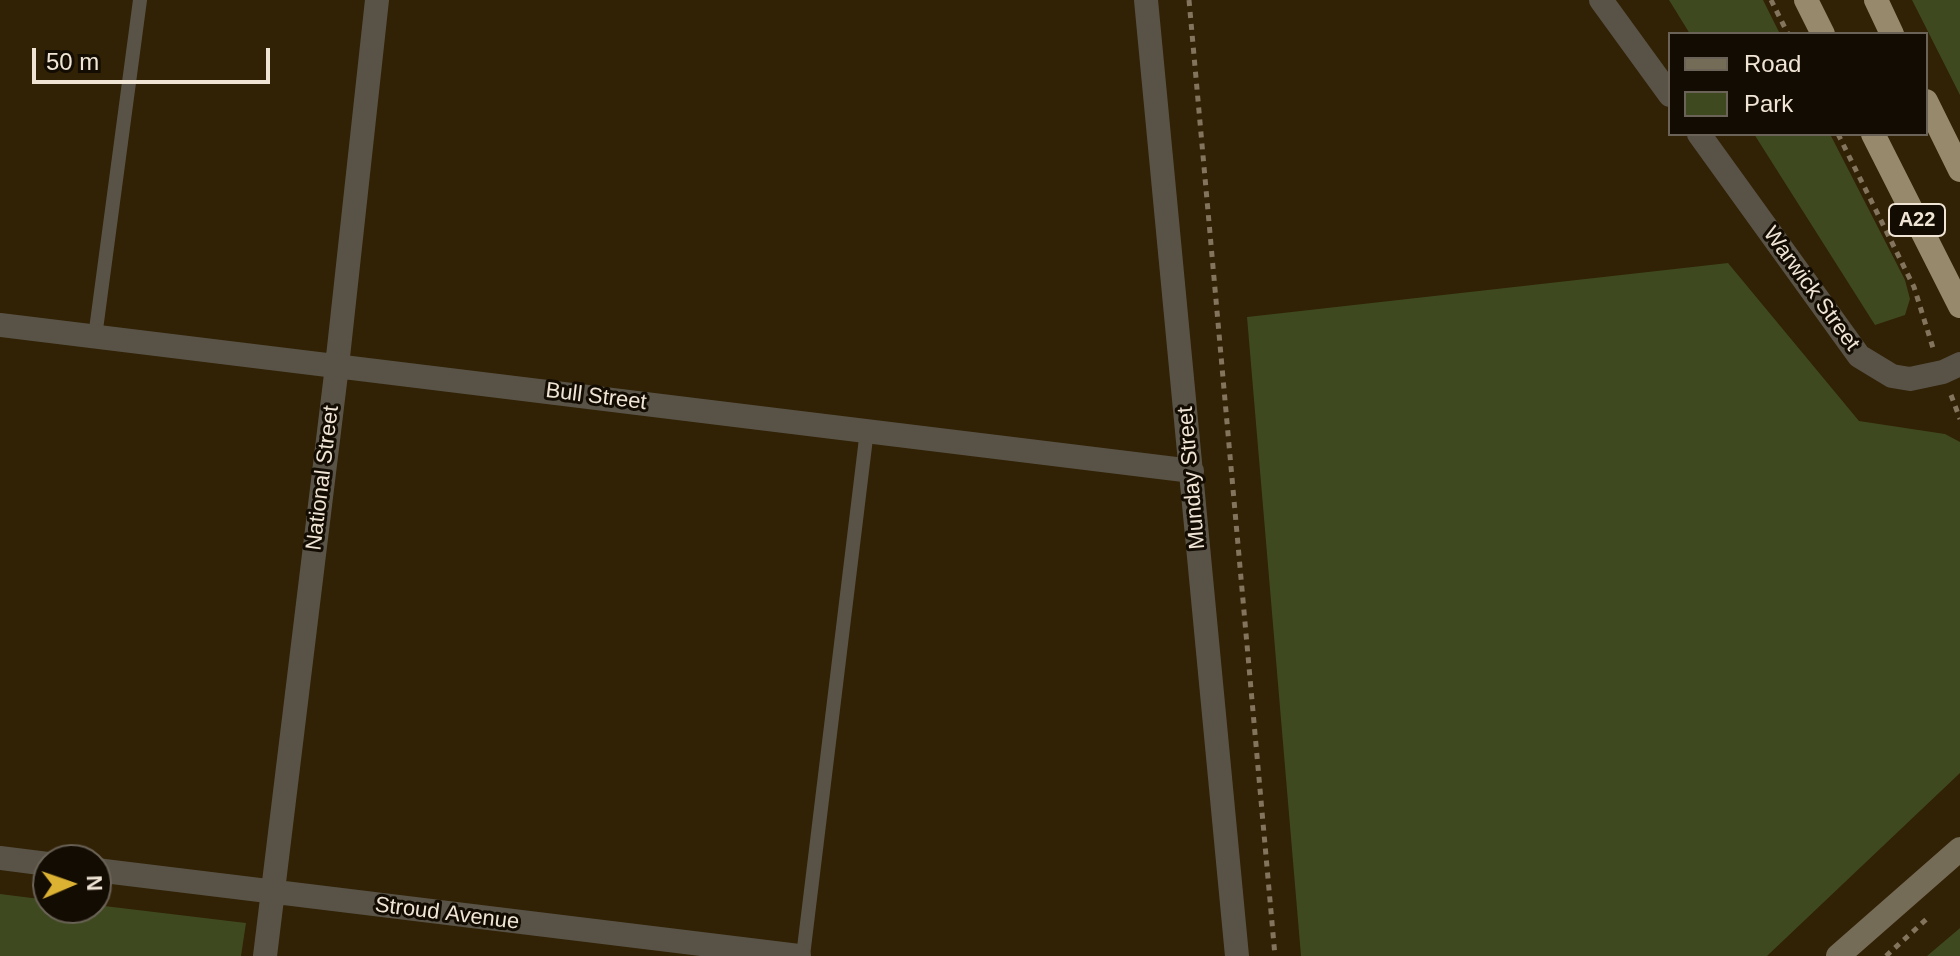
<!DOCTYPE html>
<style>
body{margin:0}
#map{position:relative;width:1960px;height:956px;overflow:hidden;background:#312105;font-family:Helvetica,sans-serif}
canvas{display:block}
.legend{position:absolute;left:1668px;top:32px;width:260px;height:104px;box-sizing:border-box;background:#130c03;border:2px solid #6b6357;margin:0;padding:10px 14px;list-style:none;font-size:24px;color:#f0e5d5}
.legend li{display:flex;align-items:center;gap:16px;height:40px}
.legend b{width:40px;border:2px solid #6b6357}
.north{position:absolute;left:32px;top:844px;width:80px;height:80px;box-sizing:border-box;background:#130c03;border:2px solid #6b6357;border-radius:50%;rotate:88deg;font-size:22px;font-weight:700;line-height:32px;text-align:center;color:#f0e5d5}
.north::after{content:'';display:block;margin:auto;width:28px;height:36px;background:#dcb233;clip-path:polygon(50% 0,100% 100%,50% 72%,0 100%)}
.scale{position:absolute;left:32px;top:48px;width:238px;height:36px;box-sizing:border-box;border:4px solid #f0e5d5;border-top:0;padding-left:10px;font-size:24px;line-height:28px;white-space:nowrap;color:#f0e5d5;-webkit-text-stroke:6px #130c03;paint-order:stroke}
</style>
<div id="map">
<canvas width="1960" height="956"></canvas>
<ul class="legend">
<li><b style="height:10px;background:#756c58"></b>Road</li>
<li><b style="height:22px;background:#3e491f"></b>Park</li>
</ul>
<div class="north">N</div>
<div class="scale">50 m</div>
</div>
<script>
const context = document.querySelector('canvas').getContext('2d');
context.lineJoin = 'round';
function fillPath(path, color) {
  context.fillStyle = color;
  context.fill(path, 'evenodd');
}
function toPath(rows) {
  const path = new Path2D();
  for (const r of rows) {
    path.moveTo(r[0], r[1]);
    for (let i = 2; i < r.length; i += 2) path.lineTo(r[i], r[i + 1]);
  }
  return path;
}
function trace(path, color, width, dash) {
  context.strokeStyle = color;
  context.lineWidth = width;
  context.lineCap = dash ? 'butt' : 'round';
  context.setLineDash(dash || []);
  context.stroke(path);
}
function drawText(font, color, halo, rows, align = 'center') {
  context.font = font + ' Helvetica,sans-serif';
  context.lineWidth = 6;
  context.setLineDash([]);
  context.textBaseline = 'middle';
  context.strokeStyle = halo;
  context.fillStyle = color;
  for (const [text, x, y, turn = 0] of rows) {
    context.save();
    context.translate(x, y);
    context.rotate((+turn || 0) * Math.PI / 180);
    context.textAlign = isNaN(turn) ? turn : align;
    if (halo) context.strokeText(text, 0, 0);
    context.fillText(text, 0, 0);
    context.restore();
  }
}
fillPath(toPath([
 [1669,0,1763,0,1780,34,1690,34],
 [1912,0,1960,0,1960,95],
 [1754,134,1830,134,1905,280,1910,299,1905,315,1875,325],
 [1728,263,1859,421,1945,434,1960,442,1960,773,1767,956,1301,956,1247,317],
 [0,894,48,900,48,908,96,908,96,905,246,923,241,956,0,956],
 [1960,928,1960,956,1927,956]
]), '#3e491f');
trace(toPath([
 [1189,0,1275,956],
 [1771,0,1788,34],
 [1838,134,1914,287,1933,348],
 [1951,395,1960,419],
 [1886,956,1930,916]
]), '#82745d', 5, [6, 6]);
trace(toPath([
 [95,337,140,0],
 [803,956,867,430]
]), '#585346', 14);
trace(toPath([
 [1146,0,1237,956],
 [1601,0,1670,95],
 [1699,134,1859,356,1892,376,1910,379,1943,372,1960,364],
 [0,325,1192,471],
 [0,858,48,864],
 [96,870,799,956],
 [265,956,337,366,377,0]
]), '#585346', 24);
trace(toPath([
 [1838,956,1960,849]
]), '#756c58', 24);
trace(toPath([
 [1806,0,1823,34],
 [1876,0,1892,34],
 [1926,101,1960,170],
 [1873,134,1960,306]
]), '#96896c', 24);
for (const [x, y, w] of [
 [1917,220,56]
]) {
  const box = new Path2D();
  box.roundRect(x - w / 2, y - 16, w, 32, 6);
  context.fillStyle = '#130c03';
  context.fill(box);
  trace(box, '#f0e5d5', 2);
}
drawText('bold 20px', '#f0e5d5', null, [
 ["A22",1917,220]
]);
drawText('22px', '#f0e5d5', '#130c03', [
 ["Warwick Street",1811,289,54],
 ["Bull Street",596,397,7],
 ["National Street",323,478,-83],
 ["Munday Street",1192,478,-95],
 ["Stroud Avenue",447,914,7]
]);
</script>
